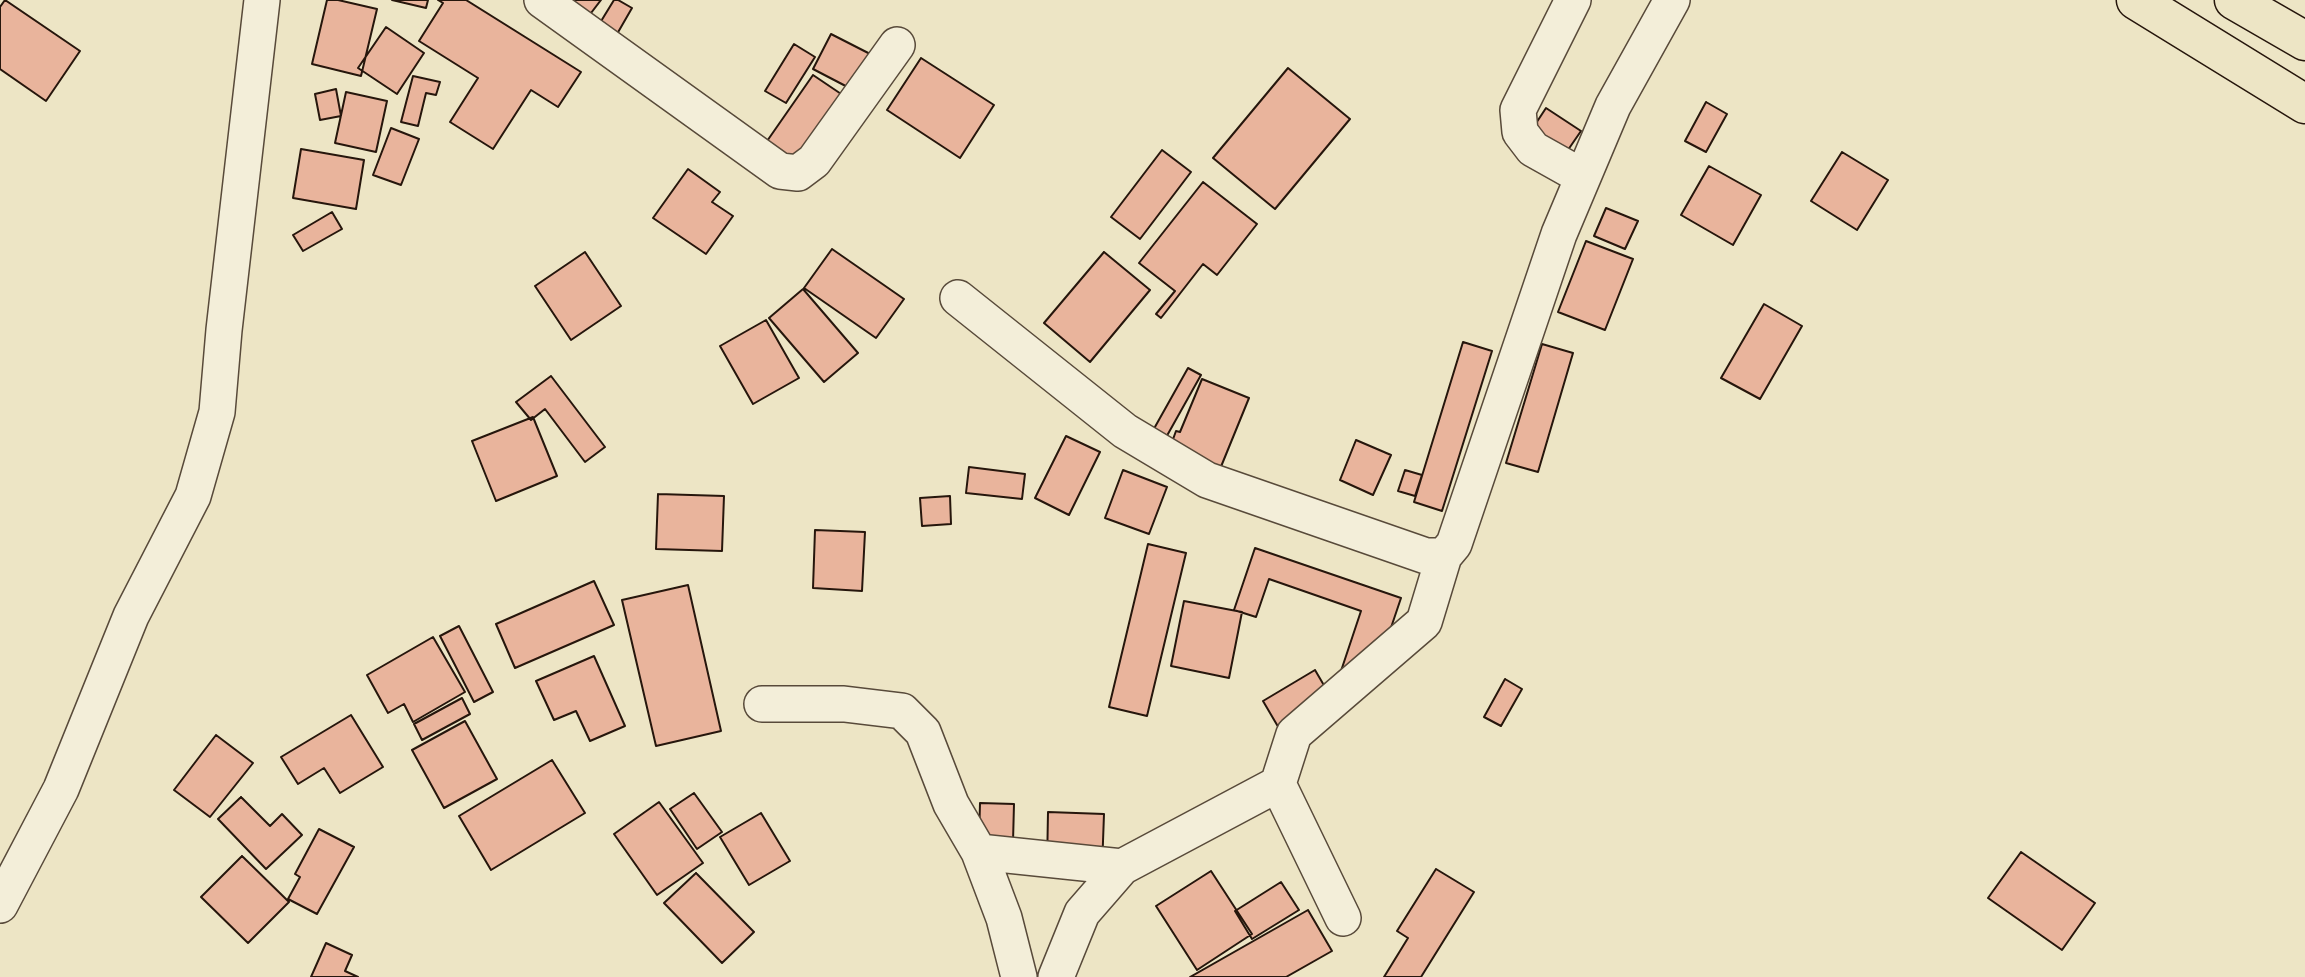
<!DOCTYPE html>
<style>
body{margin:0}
canvas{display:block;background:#ede5c5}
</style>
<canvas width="2305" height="977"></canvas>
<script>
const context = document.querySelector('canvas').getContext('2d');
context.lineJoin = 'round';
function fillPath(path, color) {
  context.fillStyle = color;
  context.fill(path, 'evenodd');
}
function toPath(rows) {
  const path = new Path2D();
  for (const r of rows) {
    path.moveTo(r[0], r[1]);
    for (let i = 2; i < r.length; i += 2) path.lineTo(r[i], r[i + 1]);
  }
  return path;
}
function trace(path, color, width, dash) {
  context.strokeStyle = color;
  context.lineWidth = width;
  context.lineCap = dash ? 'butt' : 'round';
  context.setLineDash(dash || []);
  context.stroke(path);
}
const building = toPath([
 [5,0,80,51,46,101,0,69,0,7,5,0],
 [327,0,338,0,377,9,361,76,312,64,327,0],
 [392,0,428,0,426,8,392,0],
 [438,0,466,0,581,72,558,107,531,90,493,149,450,122,478,78,419,41,443,3,438,0],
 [539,0,601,0,575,34,539,0],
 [614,0,618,0,632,8,613,41,595,31,614,0],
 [386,27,424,53,397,94,358,68,386,27],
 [831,34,880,59,861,94,813,69,831,34],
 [794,44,815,57,786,103,765,91,794,44],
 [921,58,994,105,960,158,887,110,921,58],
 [1288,68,1350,119,1275,209,1213,158,1288,68],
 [813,75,853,102,805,171,765,144,813,75],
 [413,76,440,82,436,95,426,93,418,126,401,122,413,76],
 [336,89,341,116,320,120,315,94,336,89],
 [346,92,387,101,376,152,335,143,346,92],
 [1706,102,1727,114,1706,152,1685,141,1706,102],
 [1546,108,1581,131,1559,163,1525,140,1546,108],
 [391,128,419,139,401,185,373,175,391,128],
 [301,149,364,160,356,209,293,198,301,149],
 [1162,150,1191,172,1140,239,1111,217,1162,150],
 [1842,152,1888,180,1857,230,1811,201,1842,152],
 [1709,166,1761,195,1733,245,1681,215,1709,166],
 [688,169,720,192,712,202,733,216,706,254,653,218,688,169],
 [1203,182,1257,224,1217,275,1203,264,1161,318,1156,314,1175,291,1139,263,1203,182],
 [1606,208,1638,221,1625,249,1594,236,1606,208],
 [332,212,342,229,303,251,293,235,332,212],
 [1586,241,1633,259,1605,330,1558,312,1586,241],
 [832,249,904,299,876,338,804,288,832,249],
 [585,252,621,306,571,340,535,286,585,252],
 [1104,252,1150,290,1090,362,1044,323,1104,252],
 [803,289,858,353,824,382,769,318,803,289],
 [1764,304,1802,326,1760,399,1721,378,1764,304],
 [766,320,799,378,753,404,720,346,766,320],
 [1463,342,1492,351,1442,511,1414,502,1463,342],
 [1542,344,1573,353,1538,472,1506,463,1542,344],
 [1188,368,1201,375,1164,441,1151,434,1188,368],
 [551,376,605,447,585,462,545,409,531,420,516,402,551,376],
 [1202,379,1249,398,1218,474,1168,453,1176,431,1180,432,1202,379],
 [533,417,557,476,496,501,472,441,533,417],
 [1066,436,1100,452,1069,515,1035,498,1066,436],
 [1356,440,1391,455,1373,495,1340,480,1356,440],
 [969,467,1025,474,1022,499,966,493,969,467],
 [1123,470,1167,487,1149,534,1105,518,1123,470],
 [1405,470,1422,475,1415,496,1398,491,1405,470],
 [658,494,724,496,722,551,656,549,658,494],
 [950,496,951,524,922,526,920,498,950,496],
 [815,530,865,532,862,591,813,588,815,530],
 [1148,544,1186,553,1147,716,1109,707,1148,544],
 [1255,548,1401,598,1373,681,1341,671,1361,611,1269,579,1256,617,1234,610,1255,548],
 [594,581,614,625,515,668,496,624,594,581],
 [688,585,721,731,656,746,622,600,688,585],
 [1184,601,1242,612,1229,678,1171,666,1184,601],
 [459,626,493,692,474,702,440,636,459,626],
 [433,637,465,692,413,722,404,704,388,713,367,675,433,637],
 [594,656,625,726,590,741,576,711,554,720,536,681,594,656],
 [1315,670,1332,699,1280,730,1263,701,1315,670],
 [1505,679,1522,689,1501,726,1484,717,1505,679],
 [462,698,470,714,422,740,414,724,462,698],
 [351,715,383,767,340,793,324,768,298,784,281,757,351,715],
 [465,721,497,779,444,808,412,750,465,721],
 [216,735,253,763,210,817,174,790,216,735],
 [552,760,585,813,491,870,459,816,552,760],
 [694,793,722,832,697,849,670,809,694,793],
 [241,797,270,826,282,814,302,835,266,869,218,819,241,797],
 [659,802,703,863,657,895,614,834,659,802],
 [980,803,1014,804,1013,842,979,841,980,803],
 [1048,812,1104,814,1102,869,1047,867,1048,812],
 [761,813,790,861,749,885,720,837,761,813],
 [319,829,354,847,317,914,288,899,300,877,295,874,319,829],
 [2021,852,2095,903,2062,950,1988,898,2021,852],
 [242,856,289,902,248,943,201,897,242,856],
 [1436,869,1474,892,1421,977,1384,977,1408,938,1397,931,1436,869],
 [1211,871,1252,934,1197,970,1156,906,1211,871],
 [696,873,754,932,722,963,664,903,696,873],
 [1281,882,1299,910,1252,939,1235,911,1281,882],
 [1308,910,1332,951,1286,977,1190,977,1308,910],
 [326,943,352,955,345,971,358,977,311,977,326,943]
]);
fillPath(building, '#e9b49c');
trace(building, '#26160c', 2);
const minor = toPath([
 [542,0,780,171,798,173,814,161,897,45],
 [1573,0,1518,110,1520,132,1533,149,1583,177],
 [958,298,1125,431,1207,480,1426,556,1444,556,1454,544,1559,234,1613,106,1672,0],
 [762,704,844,704,902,711,923,732,951,804,979,852,1004,918,1019,977],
 [1278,784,1343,918],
 [979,852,1122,867],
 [0,905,61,789,131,616,193,496,217,412,224,330,262,0],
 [1056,977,1082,913,1122,867,1278,784,1294,734,1424,622,1444,556]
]);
const major = toPath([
 [2136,0,2305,104],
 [2234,0,2305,41]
]);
trace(minor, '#584a3a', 38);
trace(major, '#26160c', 41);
trace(minor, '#f3eed9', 35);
trace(major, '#ede5c5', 38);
</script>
